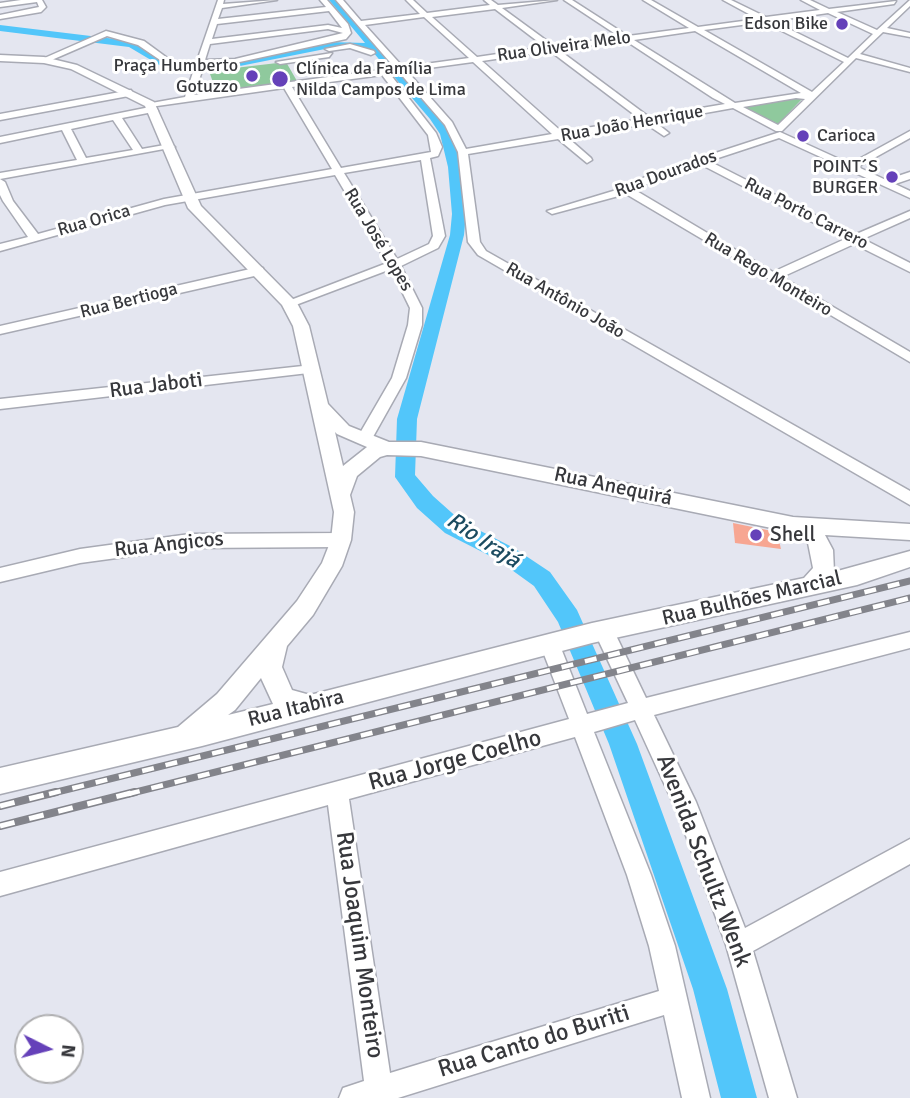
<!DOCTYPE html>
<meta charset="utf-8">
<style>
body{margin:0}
#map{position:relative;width:910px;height:1098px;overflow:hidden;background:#e4e6f0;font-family:Signika,sans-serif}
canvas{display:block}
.north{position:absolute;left:14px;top:1014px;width:70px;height:70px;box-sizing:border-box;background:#fff;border:2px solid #afafb1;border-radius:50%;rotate:96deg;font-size:19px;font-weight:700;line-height:28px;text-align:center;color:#37383c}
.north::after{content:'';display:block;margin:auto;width:24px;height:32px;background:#6541b9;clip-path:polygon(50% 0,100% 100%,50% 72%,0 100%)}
</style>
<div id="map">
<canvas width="910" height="1098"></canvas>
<div class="north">N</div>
</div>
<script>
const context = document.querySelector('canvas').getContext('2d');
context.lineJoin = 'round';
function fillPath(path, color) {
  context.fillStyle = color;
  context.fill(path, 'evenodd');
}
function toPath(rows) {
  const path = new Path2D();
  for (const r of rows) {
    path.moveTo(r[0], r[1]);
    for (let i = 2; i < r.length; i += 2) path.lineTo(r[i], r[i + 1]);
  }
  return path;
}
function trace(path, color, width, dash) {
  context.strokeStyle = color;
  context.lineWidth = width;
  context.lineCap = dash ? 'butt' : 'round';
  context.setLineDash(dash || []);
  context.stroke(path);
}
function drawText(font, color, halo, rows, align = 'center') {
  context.font = font + ' Signika,sans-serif';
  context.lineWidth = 6;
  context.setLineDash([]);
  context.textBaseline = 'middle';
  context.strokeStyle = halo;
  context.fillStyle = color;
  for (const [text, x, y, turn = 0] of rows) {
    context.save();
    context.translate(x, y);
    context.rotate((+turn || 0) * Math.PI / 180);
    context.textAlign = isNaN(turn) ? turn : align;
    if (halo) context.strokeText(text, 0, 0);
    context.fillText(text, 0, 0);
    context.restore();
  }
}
fillPath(toPath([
 [286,62,297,81,216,91,209,71],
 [796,96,803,98,778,124,743,107]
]), '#8fc99d');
fillPath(toPath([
 [329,0,338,0,439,114,452,134,462,167,466,214,464,235,417,419,415,475,433,496,461,521,514,548,550,572,577,610,637,744,727,989,757,1098,721,1098,693,989,609,744,558,622,534,586,498,560,445,533,417,508,395,477,397,419,450,235,452,214,448,167,440,134,430,119,372,51,356,47,330,48,230,68,190,71,161,66,129,47,0,31,0,25,132,41,168,61,190,65,230,62,330,42,365,43,329,0]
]), '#52c6fa');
fillPath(toPath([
 [733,523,777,532,781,549,735,543]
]), '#f7a692');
const minor = toPath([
 [21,0,42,0,46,7,41,12,0,19,0,15,39,7,37,2,0,7,0,3,21,0],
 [218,0,224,0,223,4,277,0,222,8,218,19,326,7,320,0,327,0,348,24,351,33,346,39,235,63,204,65,194,95,395,68,336,0,343,0,361,21,420,14,406,0,413,0,427,13,490,5,484,0,491,0,498,5,557,0,502,8,554,46,620,37,564,0,572,0,628,36,689,28,643,0,651,0,698,27,758,19,723,0,731,0,766,17,820,10,801,0,810,0,829,9,896,1,894,4,837,12,877,30,910,0,910,6,887,28,910,33,910,37,883,32,860,54,910,68,910,72,856,58,782,131,776,131,733,108,655,122,669,133,664,136,646,124,567,137,591,158,592,160,587,163,558,139,468,154,480,242,486,251,910,491,910,505,478,255,468,242,458,152,445,125,399,72,390,74,436,133,442,147,438,156,430,158,445,236,438,248,401,266,422,308,422,325,406,378,369,444,364,445,356,440,392,378,408,325,410,308,391,269,293,306,283,303,387,263,335,175,165,205,0,251,0,244,28,237,3,201,0,195,0,173,77,160,62,130,0,143,0,137,155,106,158,111,122,118,142,149,170,144,175,147,0,179,5,182,13,201,38,234,164,199,332,169,284,88,150,107,146,104,185,97,195,66,181,64,197,61,218,0],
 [495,9,545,47,477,57,432,17,495,9],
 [329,11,342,28,328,25,212,39,217,24,329,11],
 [828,13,873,34,848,58,773,21,828,13],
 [424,17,469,58,403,67,365,25,424,17],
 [764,22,844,62,812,92,704,30,764,22],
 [328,29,343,33,235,59,205,60,210,44,328,29],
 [695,31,801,93,735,103,634,40,695,31],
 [626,41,713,98,725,104,649,117,559,50,626,41],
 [550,51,640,119,562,132,482,61,550,51],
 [473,62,552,134,466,149,452,122,407,71,473,62],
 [382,75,428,135,431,152,341,168,292,87,382,75],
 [796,98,805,99,778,125,743,107,796,98],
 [113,120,133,150,86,158,71,129,113,120],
 [421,160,433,236,429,244,397,259,344,173,421,160],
 [106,31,144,41,170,60,163,62,138,45,107,36,47,62,40,60,106,31],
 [350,44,374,51,375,53,371,55,350,48,329,51,325,49,350,44],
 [332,53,329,57,280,64,276,62,332,53],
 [131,90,134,95,0,120,0,114,131,90],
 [910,131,910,138,858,167,886,180,910,172,910,179,895,184,910,191,910,198,779,138,709,161,854,235,910,211,910,218,863,239,910,263,910,272,854,244,782,277,910,352,910,362,626,194,552,214,547,211,623,188,651,174,780,132,850,164,910,131],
 [700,164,845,239,773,272,635,190,659,178,700,164],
 [259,267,263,268,263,274,0,334,0,326,259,267],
 [312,365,319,369,317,372,0,409,0,399,312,365],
 [341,533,347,535,350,540,347,545,341,547,190,548,80,563,0,582,0,568,80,549,190,534,341,533],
 [604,623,611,625,646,698,910,632,910,648,654,715,696,802,745,928,910,839,910,864,753,951,797,1098,769,1098,726,945,678,814,635,720,594,732,651,875,675,946,710,1098,682,1098,664,1015,398,1098,339,1098,343,1088,364,1081,328,805,0,896,0,872,569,719,540,644,543,638,550,636,557,638,587,714,628,703,594,631,597,625,604,623],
 [575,737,627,875,649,946,659,991,390,1073,349,799,575,737]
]);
const major = toPath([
 [0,55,44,57,77,65,154,102,201,206,297,303,309,326,328,404,349,426,389,442,421,442,793,517,910,524,910,540,825,535,833,550,834,572,910,551,910,567,857,585,592,643,202,746,0,794,0,768,178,727,217,694,297,601,322,563,331,540,334,512,293,326,282,305,188,208,145,106,71,69,44,63,0,61,0,55],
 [335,432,337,434,367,447,343,466,335,432],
 [387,455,421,456,791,532,808,543,813,568,804,578,592,623,310,695,292,690,282,667,287,646,313,615,342,566,351,540,354,512,350,495,357,476,380,457,387,455],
 [261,678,273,704,228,715,235,710,261,678]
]);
trace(minor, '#a8aab4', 3);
trace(major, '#a8aab4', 3);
fillPath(minor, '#fff');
fillPath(major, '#fff');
const railFar1 = toPath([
 [49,794,910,581],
 [128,794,910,598]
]);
const rail = toPath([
 [0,806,56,792],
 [0,826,135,792]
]);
trace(railFar1, '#83848b', 7);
trace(rail, '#83848b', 8);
trace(railFar1, '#fff', 4.5, [12]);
trace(rail, '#fff', 5, [15]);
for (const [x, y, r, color] of [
 [842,24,7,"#6541b9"],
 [252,76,7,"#6541b9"],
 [280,79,9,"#6541b9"],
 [803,136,7,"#6541b9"],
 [892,177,7,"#6541b9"],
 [756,535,7,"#6541b9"]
]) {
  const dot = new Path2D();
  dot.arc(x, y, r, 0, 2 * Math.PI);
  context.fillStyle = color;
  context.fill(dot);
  trace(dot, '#fff', 2.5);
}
drawText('18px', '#37383c', '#fff', [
 ["Edson Bike",828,24],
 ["Praça Humberto",238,66],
 ["Gotuzzo",238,87],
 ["Clínica da Família",296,69,"left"],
 ["Nilda Campos de Lima",296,90,"left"],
 ["Carioca",817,136,"left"],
 ["POINT´S",878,167],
 ["BURGER",878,188]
], 'right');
drawText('18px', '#37383c', '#fff', [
 ["Rua Oliveira Melo",564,47,-8],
 ["Rua João Henrique",632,124,-10],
 ["Rua Dourados",666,174,-20],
 ["Rua Porto Carrero",806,214,27],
 ["Rua Orica",94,221,-16],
 ["Rua José Lopes",378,240,59],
 ["Rua Rego Monteiro",768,275,31],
 ["Rua Bertioga",129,301,-14],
 ["Rua Antônio João",565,301,30]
]);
drawText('21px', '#37383c', '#fff', [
 ["Rua Jaboti",156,386,-7],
 ["Rua Anequirá",613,487,12],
 ["Rua Angicos",169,545,-6],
 ["Rua Bulhões Marcial",752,599,-13],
 ["Rua Itabira",296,709,-14]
]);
drawText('21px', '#37383c', '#fff', [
 ["Shell",770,535]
], 'left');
drawText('italic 23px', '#1b4b60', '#fff', [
 ["Rio Irajá",483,541,33]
]);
drawText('24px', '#37383c', '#fff', [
 ["Rua Jorge Coelho",455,761,-15],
 ["Avenida Schultz Wenk",703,861,69],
 ["Rua Joaquim Monteiro",359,945,82],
 ["Rua Canto do Buriti",534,1042,-17]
]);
</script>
